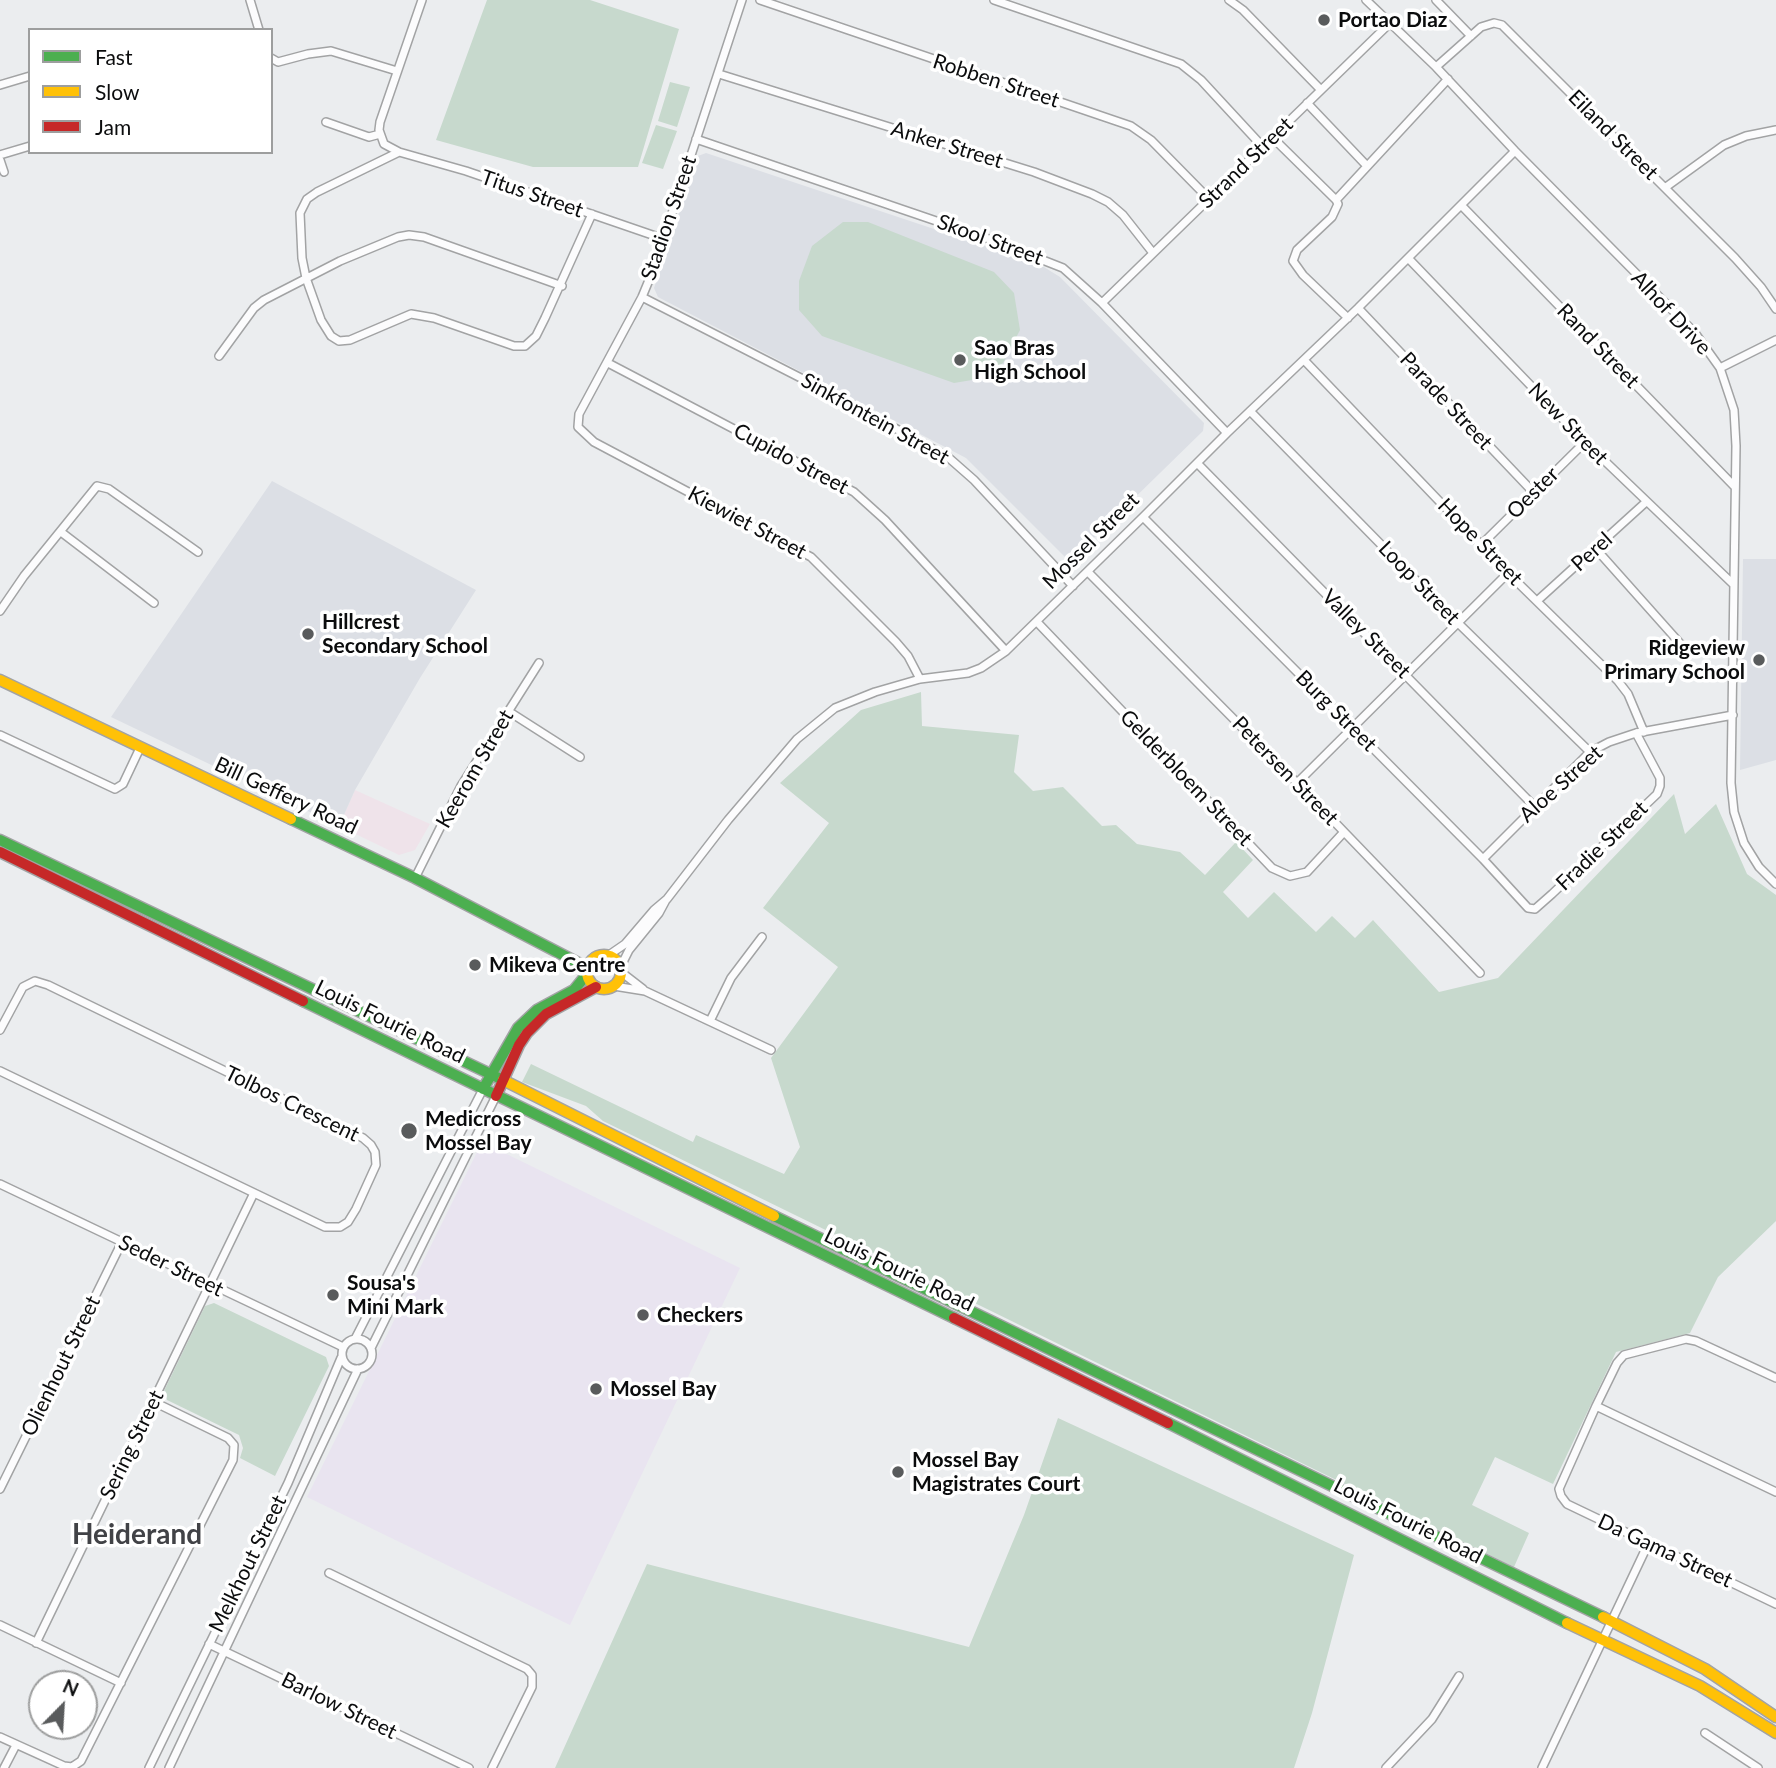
<!DOCTYPE html>
<style>
body{margin:0}
#map{position:relative;width:1776px;height:1768px;overflow:hidden;background:#ebedef;font-family:Lato,sans-serif}
canvas{display:block}
.legend{position:absolute;left:28px;top:28px;width:245px;height:126px;box-sizing:border-box;background:#fff;border:2px solid #9d9e9e;margin:0;padding:9px 12px;list-style:none;font-size:21px;color:#0b0c0d}
.legend li{display:flex;align-items:center;gap:14px;height:35px}
.legend b{width:35px;border:2px solid #9d9e9e}
.north{position:absolute;left:28px;top:1670px;width:70px;height:70px;box-sizing:border-box;background:#fff;border:2px solid #9d9e9e;border-radius:50%;rotate:24deg;font-size:19px;font-weight:700;line-height:28px;text-align:center;color:#0b0c0d}
.north::after{content:'';display:block;margin:auto;width:24px;height:32px;background:#595b5c;clip-path:polygon(50% 0,100% 100%,50% 72%,0 100%)}
</style>
<div id="map">
<canvas width="1776" height="1768"></canvas>
<ul class="legend">
<li><b style="height:9px;background:#4caf50"></b>Fast</li>
<li><b style="height:9px;background:#ffc107"></b>Slow</li>
<li><b style="height:9px;background:#c62828"></b>Jam</li>
</ul>
<div class="north">N</div>
</div>
<script>
const context = document.querySelector('canvas').getContext('2d');
context.lineJoin = 'round';
function fillPath(path, color) {
  context.fillStyle = color;
  context.fill(path, 'evenodd');
}
function toPath(rows) {
  const path = new Path2D();
  for (const r of rows) {
    if (r.length === 3) {
      path.moveTo(r[0] + r[2], r[1]);
      path.arc(r[0], r[1], r[2], 0, 2 * Math.PI);
      continue;
    }
    path.moveTo(r[0], r[1]);
    for (let i = 2; i < r.length; i += 2) path.lineTo(r[i], r[i + 1]);
  }
  return path;
}
function trace(path, color, width, dash) {
  context.strokeStyle = color;
  context.lineWidth = width;
  context.lineCap = dash ? 'butt' : 'round';
  context.setLineDash(dash || []);
  context.stroke(path);
}
function drawText(font, color, halo, rows, align = 'center') {
  context.font = font + ' Lato,sans-serif';
  context.lineWidth = 7;
  context.setLineDash([]);
  context.textBaseline = 'middle';
  context.strokeStyle = halo;
  context.fillStyle = color;
  for (const [text, x, y, turn = 0] of rows) {
    context.save();
    context.translate(x, y);
    context.rotate((+turn || 0) * Math.PI / 180);
    context.textAlign = isNaN(turn) ? turn : align;
    if (halo) context.strokeText(text, 0, 0);
    context.fillText(text, 0, 0);
    context.restore();
  }
}
fillPath(toPath([
 [482,1142,740,1268,570,1625,307,1497]
]), '#e9e4f0');
fillPath(toPath([
 [355,790,430,824,415,850,399,855,339,826]
]), '#efe3ea');
fillPath(toPath([
 [706,153,1039,264,1060,277,1204,423,1203,431,1073,558,1065,557,966,458,658,297,654,288,698,156],
 [272,481,476,590,420,678,355,790,339,826,111,717],
 [1743,559,1776,559,1776,760,1740,770]
]), '#dcdfe5');
fillPath(toPath([
 [487,0,590,0,679,29,638,167,533,167,436,140],
 [670,82,690,87,677,127,658,121],
 [656,125,677,131,663,169,642,163],
 [843,222,868,222,994,272,1014,293,1020,330,1003,363,978,379,954,383,822,336,799,310,799,281,812,246],
 [921,692,922,726,1019,735,1014,772,1033,791,1063,787,1102,826,1116,825,1137,844,1180,852,1205,875,1236,842,1253,860,1223,892,1248,918,1274,892,1316,932,1332,916,1355,938,1373,920,1439,992,1498,978,1674,794,1685,834,1716,804,1747,874,1776,895,1776,1221,1718,1277,1690,1333,1616,1352,1553,1484,1495,1457,1472,1505,1529,1533,1514,1567,603,1121,586,1106,522,1082,531,1064,693,1142,696,1135,784,1174,800,1147,771,1058,838,967,763,908,829,823,780,783,861,710],
 [214,1303,326,1357,329,1366,275,1476,240,1458,243,1448,239,1435,167,1400,164,1391,205,1306],
 [1058,1418,1354,1555,1312,1713,1294,1768,555,1768,647,1564,969,1647,1024,1515]
]), '#c7d9cd');
const street = toPath([
 [250,0,259,30],
 [742,0,654,268,642,297,579,414,578,427,594,442,811,557,896,642,908,656,920,679],
 [760,0,1131,126,1151,140,1209,199],
 [994,0,1181,64,1201,80,1262,146],
 [1229,0,1243,10,1321,90],
 [1366,0,1436,67,1515,151,1695,333,1720,368,1734,410,1736,446,1731,783,1734,812,1744,843,1759,867,1776,884],
 [1436,0,1471,36],
 [271,58,278,62,308,54,331,51,397,71],
 [1436,67,1481,27,1494,23,1502,25,1735,258,1761,287,1776,309],
 [719,74,1034,172,1092,194,1108,202,1123,215,1153,253],
 [0,85,30,76],
 [1307,103,1367,166],
 [326,122,369,137,380,134],
 [1271,136,1336,200,1338,204,1332,217,1297,250,1293,261,1303,275,1348,318],
 [696,139,989,239,1063,268,1102,303,1227,433],
 [399,152,384,144,379,130,380,122,422,0],
 [0,155,30,146],
 [0,160,4,172],
 [1666,187,1724,145,1746,136,1776,130],
 [1336,200,1448,79],
 [1461,205,1735,487],
 [592,214,545,318,536,336,525,346,514,346,434,318,411,314,350,340,339,341,331,336,321,320,306,278,302,258,300,213,307,199,317,192,399,152,466,171,664,239],
 [1408,258,1585,442,1733,584],
 [642,297,844,400,949,458,974,480,1073,586],
 [1102,303,1390,23],
 [1358,308,1534,493],
 [219,356,254,308,264,300,340,261,398,237,409,235,424,237,562,286],
 [1304,360,1508,573,1618,681,1628,694,1644,732],
 [608,363,854,492,885,520,1006,651],
 [1720,368,1776,340],
 [1250,411,1457,622,1590,752],
 [1197,463,1534,806],
 [1143,517,1483,859,1528,908,1535,909,1552,894,1657,794,1660,786,1660,778,1636,733],
 [61,532,154,603],
 [1482,544,1585,442],
 [1596,549,1686,650],
 [1088,572,1297,783,1480,973],
 [1537,601,1646,502],
 [0,611,24,576,97,486,109,489,198,552],
 [1037,622,1272,868,1290,876,1307,872,1344,832],
 [508,711,580,757],
 [0,735,115,789,123,784,140,748],
 [1297,783,1508,573],
 [1483,859,1590,752,1609,742,1636,733,1733,715],
 [415,878,461,786,539,663],
 [609,955,625,944,654,910,667,899,728,820,797,739,835,708,875,692,920,679,968,673,981,668,1006,651,1143,517,1227,433,1358,308,1515,151],
 [621,966,629,950,659,913,666,900],
 [621,972,643,989],
 [614,986,645,991,771,1050],
 [710,1021,731,978,762,937],
 [0,1030,23,987,35,981,48,985,363,1138,371,1145,375,1152,376,1165,356,1209,348,1222,340,1227,325,1227,0,1071],
 [0,1184,343,1347],
 [357,1354,15],
 [355,1339,483,1089],
 [371,1348,496,1096],
 [1776,1378,1696,1341,1686,1339,1624,1355,1617,1363,1596,1406,1559,1489,1561,1496,1567,1504,1776,1604],
 [1596,1406,1776,1492],
 [0,1489,122,1242],
 [329,1573,527,1669,532,1675,532,1687,492,1768],
 [0,1625,121,1683],
 [36,1643,254,1193],
 [209,1644,469,1768],
 [1705,1733,1758,1768],
 [0,1737,64,1766,72,1767,81,1761,233,1460,234,1445,228,1438,154,1402],
 [4,1768,16,1745],
 [149,1768,288,1483,341,1358],
 [169,1768,358,1369],
 [1386,1768,1432,1719,1459,1676],
 [1542,1768,1649,1542]
]);
const fast = toPath([
 [291,819,415,878,588,968],
 [0,840,503,1080],
 [303,1001,954,1318],
 [483,1089,518,1028,537,1010,574,990,587,974],
 [774,1216,1603,1617],
 [1168,1423,1567,1623]
]);
const slow = toPath([
 [0,680,291,819],
 [604,972,17],
 [503,1080,774,1216],
 [1603,1617,1705,1669,1776,1717],
 [1567,1623,1700,1686,1776,1733]
]);
const jam = toPath([
 [0,852,303,1001],
 [496,1096,519,1045,527,1033,546,1014,596,987],
 [954,1318,1168,1423]
]);
trace(street, '#a2a3a4', 10);
trace(fast, '#a2a3a4', 13);
trace(slow, '#a2a3a4', 13);
trace(jam, '#a2a3a4', 13);
trace(street, '#fcfcfd', 7);
trace(fast, '#4caf50', 10);
trace(slow, '#ffc107', 10);
trace(jam, '#c62828', 10);
for (const [x, y, r, color] of [
 [1324,20,7,"#595b5c"],
 [960,360,7,"#595b5c"],
 [308,634,7,"#595b5c"],
 [1759,660,7,"#595b5c"],
 [475,965,7,"#595b5c"],
 [409,1131,9,"#595b5c"],
 [333,1295,7,"#595b5c"],
 [643,1315,7,"#595b5c"],
 [596,1389,7,"#595b5c"],
 [898,1472,7,"#595b5c"]
]) {
  const dot = new Path2D();
  dot.arc(x, y, r, 0, 2 * Math.PI);
  context.fillStyle = color;
  context.fill(dot);
  trace(dot, '#fff', 2.5);
}
drawText('bold 21px', '#0b0c0d', '#fff', [
 ["Portao Diaz",1338,20],
 ["Sao Bras",974,348],
 ["High School",974,372],
 ["Hillcrest",322,622],
 ["Secondary School",322,646],
 ["Ridgeview",1745,648,"right"],
 ["Primary School",1745,672,"right"],
 ["Mikeva Centre",489,965],
 ["Medicross",425,1119],
 ["Mossel Bay",425,1143],
 ["Sousa's",347,1283],
 ["Mini Mark",347,1307],
 ["Checkers",657,1315],
 ["Mossel Bay",610,1389],
 ["Mossel Bay",912,1460],
 ["Magistrates Court",912,1484]
], 'left');
drawText('21px', '#0b0c0d', '#fff', [
 ["Robben Street",996,81,18],
 ["Eiland Street",1613,135,45],
 ["Anker Street",947,145,17],
 ["Strand Street",1246,163,-44],
 ["Titus Street",532,194,19],
 ["Stadion Street",669,218,-71],
 ["Skool Street",990,240,20],
 ["Alhof Drive",1671,313,47],
 ["Rand Street",1598,346,46],
 ["Parade Street",1446,401,47],
 ["Sinkfontein Street",875,419,29],
 ["New Street",1568,424,46],
 ["Cupido Street",791,459,28],
 ["Oester",1533,493,-45],
 ["Kiewiet Street",747,523,28],
 ["Mossel Street",1091,541,-45],
 ["Hope Street",1480,542,46],
 ["Perel",1592,552,-42],
 ["Loop Street",1419,583,46],
 ["Valley Street",1366,634,45],
 ["Burg Street",1336,711,45],
 ["Keerom Street",475,769,-60],
 ["Petersen Street",1285,771,46],
 ["Gelderbloem Street",1186,778,46],
 ["Aloe Street",1561,784,-42],
 ["Bill Geffery Road",286,796,25],
 ["Fradie Street",1602,846,-44],
 ["Louis Fourie Road",390,1022,26],
 ["Tolbos Crescent",292,1104,26],
 ["Seder Street",171,1266,26],
 ["Louis Fourie Road",899,1270,26],
 ["Olienhout Street",61,1366,-64],
 ["Sering Street",132,1445,-64],
 ["Louis Fourie Road",1408,1521,27],
 ["Da Gama Street",1665,1551,25],
 ["Melkhout Street",248,1564,-64],
 ["Barlow Street",339,1706,26]
]);
drawText('bold 28px', '#414246', '#fff', [
 ["Heiderand",137,1535]
]);
</script>
